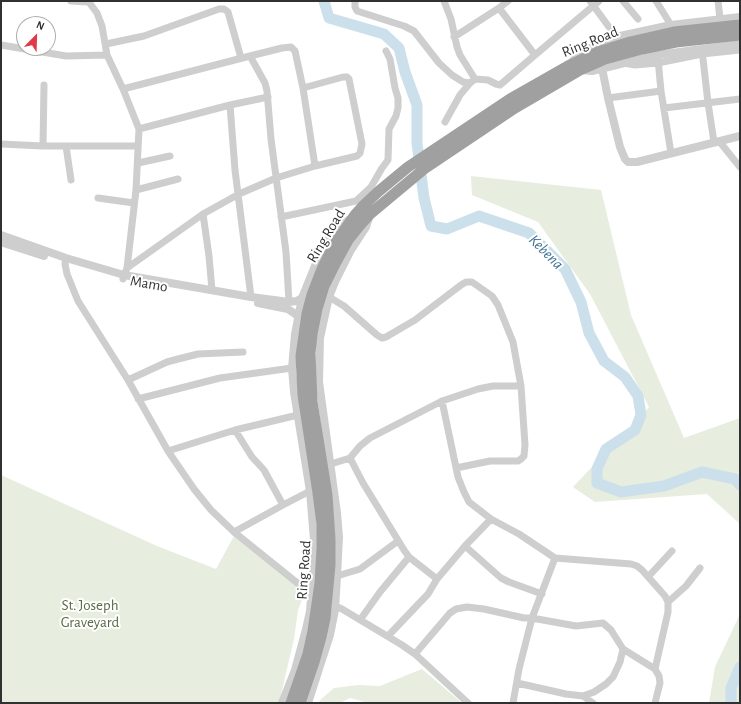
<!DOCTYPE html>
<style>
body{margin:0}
#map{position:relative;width:741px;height:704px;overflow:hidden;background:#fff;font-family:"Alegreya Sans",sans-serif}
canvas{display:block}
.frame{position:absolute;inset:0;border:2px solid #313131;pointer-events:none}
.north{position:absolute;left:16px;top:16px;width:40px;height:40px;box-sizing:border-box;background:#fff;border:1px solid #adadad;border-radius:50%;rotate:23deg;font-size:11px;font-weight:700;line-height:16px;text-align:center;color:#313131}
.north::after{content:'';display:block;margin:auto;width:14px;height:18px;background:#e13949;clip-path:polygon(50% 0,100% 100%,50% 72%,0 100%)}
</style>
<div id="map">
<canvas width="741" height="704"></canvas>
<div class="frame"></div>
<div class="north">N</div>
</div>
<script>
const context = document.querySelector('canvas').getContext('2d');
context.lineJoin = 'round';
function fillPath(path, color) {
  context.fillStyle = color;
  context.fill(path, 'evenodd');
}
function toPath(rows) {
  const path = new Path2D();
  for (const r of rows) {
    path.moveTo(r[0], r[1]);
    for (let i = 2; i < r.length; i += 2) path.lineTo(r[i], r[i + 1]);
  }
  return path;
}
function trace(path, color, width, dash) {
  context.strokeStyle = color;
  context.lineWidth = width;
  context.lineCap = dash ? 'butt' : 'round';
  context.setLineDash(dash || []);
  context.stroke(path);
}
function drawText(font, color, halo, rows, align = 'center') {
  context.font = font + ' "Alegreya Sans",sans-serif';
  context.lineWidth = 4;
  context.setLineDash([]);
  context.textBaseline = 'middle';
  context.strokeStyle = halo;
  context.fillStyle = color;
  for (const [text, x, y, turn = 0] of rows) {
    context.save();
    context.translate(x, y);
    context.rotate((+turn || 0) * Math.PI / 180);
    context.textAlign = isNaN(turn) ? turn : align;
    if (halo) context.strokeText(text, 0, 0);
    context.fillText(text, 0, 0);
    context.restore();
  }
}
fillPath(toPath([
 [471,176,601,190,631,315,684,438,740,418,740,524,707,494,595,502,573,487,649,407,590,294,538,222,472,195],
 [1,475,157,546,216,569,234,536,305,592,298,610,294,639,279,703,1,703],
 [740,614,740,703,709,703,715,667],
 [422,669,462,703,368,703,350,698,340,703,321,703,319,701,334,688,358,685,380,686]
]), '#e7eddf');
trace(toPath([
 [324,1,329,18,384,34,399,48,405,72,417,105,417,143,424,198,431,226,447,229,479,216,529,233,565,269,581,302,589,333,604,361,625,377,638,396,641,415,635,430,606,449,597,469,597,483,621,492,664,486,702,472,735,479,740,485],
 [731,703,731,688,740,667]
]), '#cce0ec', 11);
trace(toPath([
 [71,1,88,2],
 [88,1,97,13,102,26,107,55,123,89,139,129,136,190,127,268,123,279],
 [355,1,355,7,357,11,404,26,414,31,439,63,452,75,463,82,470,83,475,79,488,80,496,84,500,85,535,55],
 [444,1,451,19,457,47,460,55,475,79],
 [590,1,609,27],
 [623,1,638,19],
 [656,1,671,25],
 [718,1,720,19],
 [499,8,535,55,599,1],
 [454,37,499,8,508,1],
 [106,44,144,36,219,9,224,9,228,12,241,58],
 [1,45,66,56,107,55],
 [702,50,708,103,714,142],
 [250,56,265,83,267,91,271,139,286,252,289,302],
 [658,59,661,91,671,153],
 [624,63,635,65,658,63,702,54,740,50],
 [123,89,250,56,282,48,291,47,295,51,303,88,315,166],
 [608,98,661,91],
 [230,105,235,170,251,297],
 [664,108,740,99],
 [445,122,460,95,470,83],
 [139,129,230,105,268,97],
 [719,141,740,167],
 [1,144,43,146,138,146],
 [43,146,44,85],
 [66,146,71,180],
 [138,163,170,156],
 [136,190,178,179],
 [98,198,134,203],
 [203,214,209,256,212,290],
 [281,217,356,201,371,187,382,168,388,160,389,129,396,116,398,108,398,98,395,88,390,59,386,51],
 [66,258,65,264,67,274,78,301,128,380,168,451,194,489,211,510,234,532,311,594],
 [127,268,203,214,239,194,276,178,315,166,357,156,360,153,362,144,349,79,347,77,343,77,303,88],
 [329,297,344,306,377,335,382,338,386,337,415,320,461,285,466,282,472,282,492,296,498,305,513,342,521,386,493,386,478,389,442,401,370,438,360,446,350,458],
 [128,380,167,362,178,359,198,354,243,352],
 [138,399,220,378,292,368],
 [442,401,458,477,464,492,469,502,491,519],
 [235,430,252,457,264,470,283,505,310,491],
 [168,451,235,430,298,415],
 [331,464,350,458,363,483,404,550,409,557,437,579,465,546,491,519,519,534,555,558,532,618,519,669,513,703],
 [456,468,490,461,518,461,521,459,524,456,525,445,521,386],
 [234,532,283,505],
 [465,546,501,578,509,582,542,594],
 [555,558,631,564,637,566,642,570,665,596,668,602,668,612,655,669],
 [337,576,360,569,398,541],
 [648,577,672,551],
 [668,602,686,586,700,568],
 [335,606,342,609,402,645,415,654,468,703],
 [360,620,380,592,409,557],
 [388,636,428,594,437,579],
 [415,654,450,613,456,609,467,607,484,609,524,618,532,618,576,626,603,623,611,630,623,649,655,669,659,676,660,683,655,703],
 [517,683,566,694,583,696,594,692,606,684,613,677,620,662,623,649],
 [583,696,593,703]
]), '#cecece', 7);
trace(toPath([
 [571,63,579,54,585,50,620,36,671,25,740,17],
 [602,68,608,98,620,147,625,159,628,162,637,162,740,136],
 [581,70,592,71,657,55,740,44],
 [1,235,66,258,124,275,251,297,289,302,297,301,302,298],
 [1,242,44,256],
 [258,303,288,309,298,316],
 [282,703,295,670,306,629,310,611,314,560,314,540,310,491,294,392,292,368,295,334,302,298,321,251,331,235,339,226,353,217],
 [308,703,330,635,335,610,337,576,339,537,337,513,319,382,320,338,329,297,335,282,351,250,366,227,369,218]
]), '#cecece', 8);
trace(toPath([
 [291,703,308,654,313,631,320,583,322,548,322,524,318,493,303,395,301,356,307,314,312,295,322,269,334,245,355,215,364,205,379,191,408,167,510,99,568,66,598,52,630,42,674,32,740,25],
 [300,703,314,662,321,637,325,618,330,565,330,539,327,495,312,402,310,353,312,334,317,309,324,286,336,262,348,240,360,225,370,214,424,169,515,108,580,70,605,59,642,49,676,42,740,35]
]), '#a0a0a0', 11);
drawText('15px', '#313131', '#fff', [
 ["Ring Road",590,42,-22],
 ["Ring Road",326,236,-59],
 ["Mamo",149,284,10],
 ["Ring Road",304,570,-86]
]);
drawText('15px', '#556c3f', '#fff', [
 ["St. Joseph",90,605],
 ["Graveyard",90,622]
]);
drawText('italic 16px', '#407492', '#fff', [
 ["Kebena",546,252,45]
]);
</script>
